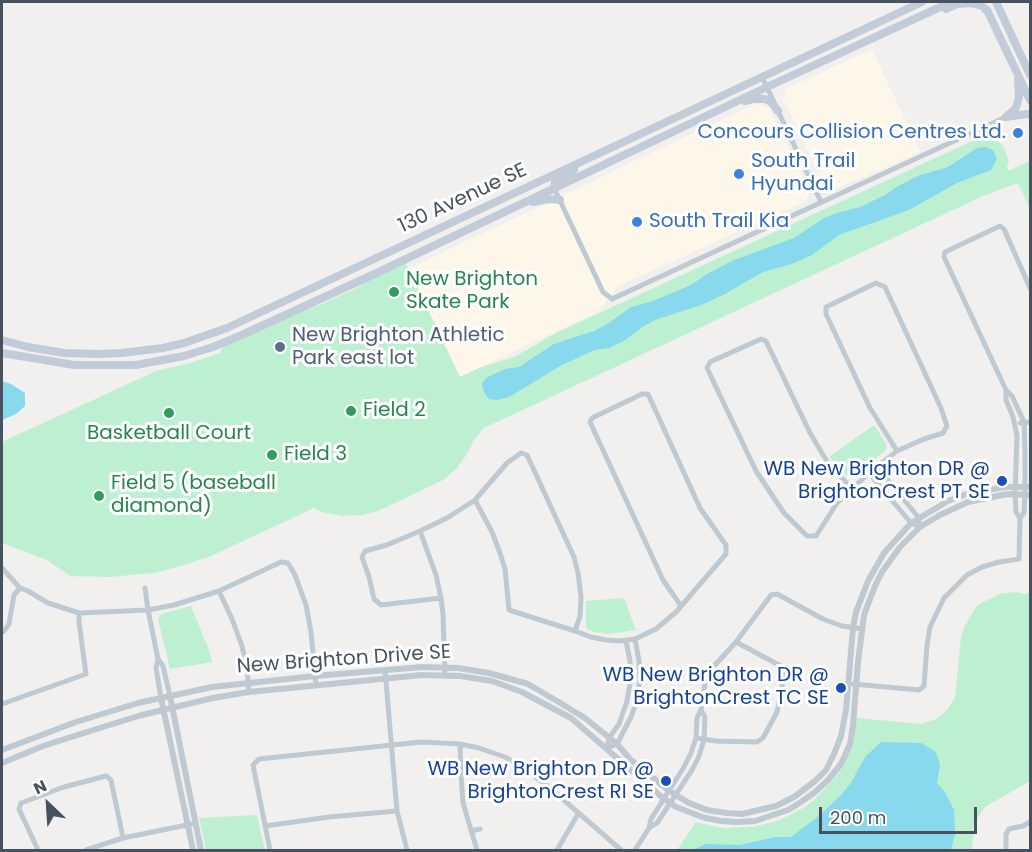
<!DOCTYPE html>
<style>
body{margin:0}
#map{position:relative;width:1032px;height:852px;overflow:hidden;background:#f2efef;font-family:Poppins,sans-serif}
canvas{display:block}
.frame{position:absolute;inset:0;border:3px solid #46525d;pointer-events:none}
.north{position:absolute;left:18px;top:774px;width:60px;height:60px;-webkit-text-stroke:4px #fff;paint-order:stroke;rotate:335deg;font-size:16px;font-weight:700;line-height:24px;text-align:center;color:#46525d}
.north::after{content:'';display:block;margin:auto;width:21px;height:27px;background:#46525d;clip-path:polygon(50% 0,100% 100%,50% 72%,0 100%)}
.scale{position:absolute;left:819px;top:807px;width:158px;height:27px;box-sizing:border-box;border:3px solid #46525d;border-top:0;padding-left:8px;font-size:18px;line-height:21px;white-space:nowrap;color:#46525d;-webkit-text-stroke:4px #fff;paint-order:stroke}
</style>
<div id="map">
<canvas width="1032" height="852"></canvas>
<div class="frame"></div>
<div class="north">N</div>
<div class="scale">200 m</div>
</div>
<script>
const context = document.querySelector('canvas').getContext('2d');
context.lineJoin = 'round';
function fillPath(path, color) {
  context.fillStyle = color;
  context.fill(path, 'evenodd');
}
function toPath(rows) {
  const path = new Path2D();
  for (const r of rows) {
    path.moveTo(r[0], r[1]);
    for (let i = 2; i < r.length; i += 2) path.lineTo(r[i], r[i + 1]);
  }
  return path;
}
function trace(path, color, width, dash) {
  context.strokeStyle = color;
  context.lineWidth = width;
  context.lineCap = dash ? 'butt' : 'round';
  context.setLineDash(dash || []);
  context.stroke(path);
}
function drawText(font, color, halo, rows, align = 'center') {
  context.font = font + ' Poppins,sans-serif';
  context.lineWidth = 6;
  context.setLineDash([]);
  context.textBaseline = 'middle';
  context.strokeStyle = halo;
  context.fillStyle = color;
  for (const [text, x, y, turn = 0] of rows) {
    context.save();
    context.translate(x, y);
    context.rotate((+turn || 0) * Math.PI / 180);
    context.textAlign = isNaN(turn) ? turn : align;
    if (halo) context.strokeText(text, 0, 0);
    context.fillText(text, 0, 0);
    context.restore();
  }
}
fillPath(toPath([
 [872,49,920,152,834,190,823,183,783,99,786,89],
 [757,103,769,108,809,191,806,201,618,286,599,311,460,377,408,269]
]), '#fcf7e8');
fillPath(toPath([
 [981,137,996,139,1003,146,1009,160,1007,167,1009,171,1030,161,1030,209,1018,183,981,197,484,428,474,440,465,457,456,469,443,480,378,511,361,515,342,516,322,512,314,508,211,556,184,565,154,573,131,575,111,577,70,576,47,560,2,543,2,442,156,371,190,363,220,353,222,348,227,344,298,313,324,303,357,288,365,282,405,262,460,377,479,368,516,356,556,333],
 [874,425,886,443,887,449,854,476,847,476,829,457],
 [1030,591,1030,781,985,807,974,823,972,850,677,850,696,822,722,828,753,827,780,820,805,807,815,799,838,774,846,759,854,736,857,718,921,724,936,719,948,709,955,697,961,637,964,628,972,613,978,605,999,594,1016,592,1026,594],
 [624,598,636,630,608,634,595,632,587,629,586,627,586,601],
 [191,606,210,653,212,662,170,669,158,619,161,614],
 [257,815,265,850,206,850,199,818]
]), '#bcf0d1');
fillPath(toPath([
 [985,147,993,150,997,159,991,170,957,183,909,210,839,235,812,255,792,264,763,272,725,294,704,304,655,320,644,326,622,342,609,348,595,350,562,365,509,397,497,400,489,399,484,392,482,384,486,378,505,369,519,367,554,344,594,331,609,323,631,307,653,301,691,285,707,274,734,260,794,238,824,218,837,213,860,207,887,194,898,186,920,175,948,167,977,148],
 [2,381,11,384,25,393,25,406,16,414,2,420],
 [881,742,921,743,936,752,940,765,937,783,945,792,954,810,955,834,951,850,692,850,706,844,740,845,775,837,791,837,820,815,840,796,851,783,865,757]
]), '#88d9ee');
trace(toPath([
 [762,77,821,202],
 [554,188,603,292,612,299,1006,117],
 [1006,390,1006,400,1013,417,1017,436,1015,494,1016,512,1020,518],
 [1020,423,1030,422],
 [877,467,919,518,919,523],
 [869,473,911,523,920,527],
 [852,489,828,463,810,433,766,341,761,339,710,362,707,368,756,471,784,513,807,536,816,536,837,503,852,489,869,473,897,451,924,439,943,433,947,426,941,408,885,287,876,283,826,307,826,314,870,408,897,451],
 [475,500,492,532,500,553,505,569,509,610,575,631,591,637,606,640,620,641,635,639,656,629,676,612,726,554,726,545,700,508,648,394,642,394,592,418,590,422,663,580,681,606],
 [420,531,447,518,475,500,507,463,521,453,527,455,574,557,578,573,581,597,580,616,575,631],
 [2,568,20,588],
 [145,588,148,610,158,659,156,668,161,698],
 [219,591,232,619,242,646,247,667,249,692],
 [441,598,381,605,374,599,369,577,362,557,365,551,387,545,420,531,436,575,441,598,443,614,445,675],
 [2,632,4,631,9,624,14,595,20,588,28,591,48,603,79,613,148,610,174,605,219,591,281,562,288,563,295,575,306,605,311,632,316,685],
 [158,659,163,666,170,696],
 [385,670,397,811,407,850],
 [853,684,919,690,924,686,927,645,930,627,944,598,967,575,982,567,999,562,1019,559,1020,518,1024,513,1025,494,1025,451,1024,422,1012,396,1006,390,944,257,945,252,1000,226,1004,229,1030,288],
 [2,704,86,674,79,622,79,613],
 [696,738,716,741,757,742,763,738,777,712,782,689,783,669,781,666,736,642],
 [460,744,461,774,463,803,477,850],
 [607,748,617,744,631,717,637,700,640,679,639,661,635,639],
 [607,748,609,738,619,724,627,701,631,678,630,661,626,641],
 [265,826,329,817,397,811],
 [649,828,657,823,692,770,699,756,704,740,705,717,701,710],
 [471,831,480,829],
 [38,850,19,809,21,803,64,787,106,776,111,780,123,838],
 [86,850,123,838,192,824],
 [270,850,253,765,259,759,421,742,460,744,479,748,505,757,525,769,550,788,621,850],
 [557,850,578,814],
 [635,850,649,828,651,819,684,767,691,753,696,738,697,718,701,710,705,684,715,665,736,642,771,595,777,594,823,619,842,626,862,629],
 [1006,850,1006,834,1009,829,1023,826,1030,822]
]), '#bfc9d1', 5);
trace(toPath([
 [170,696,201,850],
 [161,698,193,850],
 [2,750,76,722,138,703,212,687,315,676,422,667,458,668,489,673,528,684,557,701,585,718,617,744,630,759,668,790,689,803,707,810,727,813,742,814,776,806,794,797,815,781,826,770,834,754,841,736,846,710,853,628,856,612,868,581,884,553,911,523,948,501,967,494,1005,487,1030,487],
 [2,763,43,746,106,726,142,715,213,698,249,692,422,675,460,676,492,681,522,692,571,718,663,798,676,807,705,818,721,821,737,822,755,821,788,810,801,802,814,793,828,780,841,764,850,744,853,726,858,662,864,615,875,586,882,572,900,547,920,527,940,515,968,502,1007,494,1030,495]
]), '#bfc9d1', 6);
trace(toPath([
 [996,2,1030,75],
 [946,9,957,4,972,3,982,6,988,12],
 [987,10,1030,100],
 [745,101,753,99,765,99,771,102,778,111],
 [1006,117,1016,108,1019,97,1018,80],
 [1006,117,1027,114,1030,115],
 [554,188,555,182,574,170],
 [533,202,549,199,560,200],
 [2,340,28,347,64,353,100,354,121,353,163,348,184,343,227,328,922,2],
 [2,353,74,365,136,365,184,356,213,347,244,334,368,277,767,87,951,2]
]), '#c1ccd8', 8);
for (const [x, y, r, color] of [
 [1018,133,6,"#3f7fe0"],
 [739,174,6,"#3f7fe0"],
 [637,222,6,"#3f7fe0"],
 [394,292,6,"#2e9e5b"],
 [280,347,6,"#5c6f8a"],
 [351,411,6,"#2e9e5b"],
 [169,413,6,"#2e9e5b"],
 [272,455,6,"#2e9e5b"],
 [1002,481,6,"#1a4fb4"],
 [99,496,6,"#2e9e5b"],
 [841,688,6,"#1a4fb4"],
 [666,781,6,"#1a4fb4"]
]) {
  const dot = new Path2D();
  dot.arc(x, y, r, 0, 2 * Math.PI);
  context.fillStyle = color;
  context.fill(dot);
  trace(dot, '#fff', 2);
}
drawText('20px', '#366cbe', '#fff', [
 ["Concours Collision Centres Ltd.",1006,133,"right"],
 ["South Trail",751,162],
 ["Hyundai",751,185],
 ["South Trail Kia",649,222]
], 'left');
drawText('20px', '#46525d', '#fff', [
 ["130 Avenue SE",463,199,-25],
 ["New Brighton Drive SE",344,660,-4]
]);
drawText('20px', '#27864d', '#fff', [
 ["New Brighton",406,280],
 ["Skate Park",406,303],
 ["Field 2",363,411],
 ["Basketball Court",169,434,"center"],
 ["Field 3",284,455],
 ["Field 5 (baseball",111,484],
 ["diamond)",111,507]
], 'left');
drawText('20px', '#4e5e75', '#fff', [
 ["New Brighton Athletic",292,336],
 ["Park east lot",292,359]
], 'left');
drawText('20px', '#164399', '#fff', [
 ["WB New Brighton DR @",990,470],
 ["BrightonCrest PT SE",990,493],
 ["WB New Brighton DR @",829,676],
 ["BrightonCrest TC SE",829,699],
 ["WB New Brighton DR @",654,770],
 ["BrightonCrest RI SE",654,793]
], 'right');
</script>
